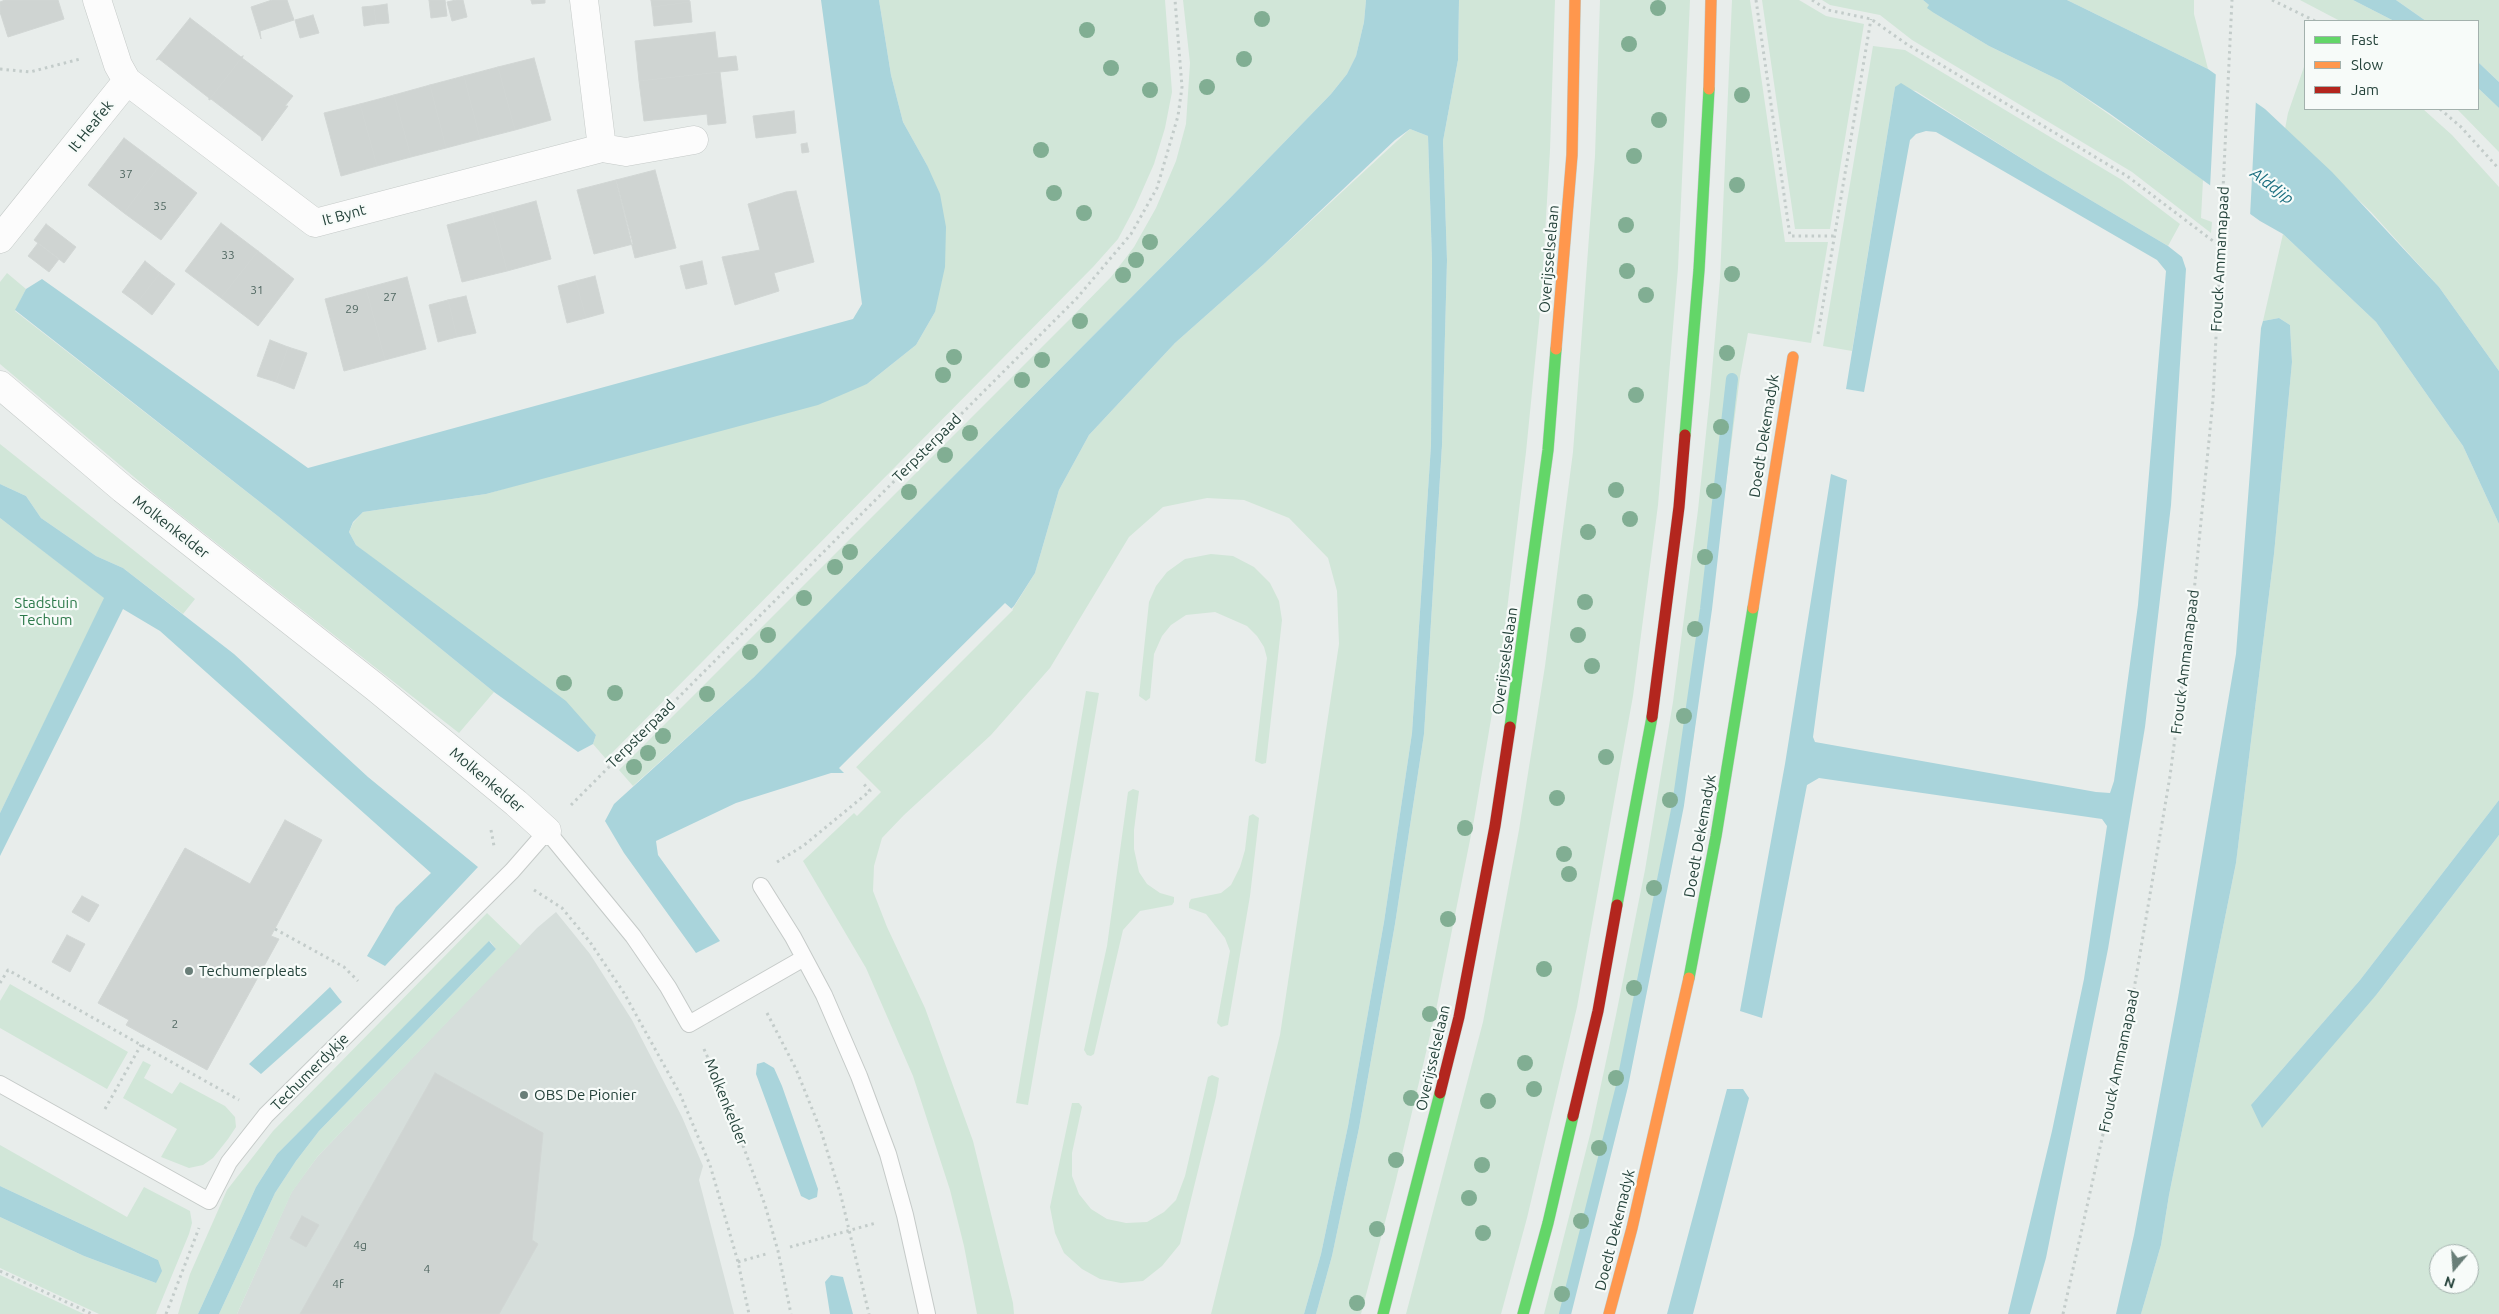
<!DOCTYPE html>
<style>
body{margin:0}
#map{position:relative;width:2499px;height:1314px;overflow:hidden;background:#e8edeb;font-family:Ubuntu,sans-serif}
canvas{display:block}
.legend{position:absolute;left:2304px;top:20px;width:175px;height:90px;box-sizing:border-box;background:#f7fbf9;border:1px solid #a3b1ad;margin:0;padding:6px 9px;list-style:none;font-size:15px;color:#24423a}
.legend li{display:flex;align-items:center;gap:10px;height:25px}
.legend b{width:25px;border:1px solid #a3b1ad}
.north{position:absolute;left:2429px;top:1244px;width:50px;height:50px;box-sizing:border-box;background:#f7fbf9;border:1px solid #a3b1ad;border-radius:50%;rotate:198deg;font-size:14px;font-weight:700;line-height:20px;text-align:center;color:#24423a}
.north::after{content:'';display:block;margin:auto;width:18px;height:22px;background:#697e78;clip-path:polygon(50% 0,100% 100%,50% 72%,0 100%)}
</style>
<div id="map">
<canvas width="2499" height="1314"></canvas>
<ul class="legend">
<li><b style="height:6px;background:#63d668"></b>Fast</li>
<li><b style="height:6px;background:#ff974d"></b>Slow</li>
<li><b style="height:6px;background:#b3261e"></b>Jam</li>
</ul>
<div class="north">N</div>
</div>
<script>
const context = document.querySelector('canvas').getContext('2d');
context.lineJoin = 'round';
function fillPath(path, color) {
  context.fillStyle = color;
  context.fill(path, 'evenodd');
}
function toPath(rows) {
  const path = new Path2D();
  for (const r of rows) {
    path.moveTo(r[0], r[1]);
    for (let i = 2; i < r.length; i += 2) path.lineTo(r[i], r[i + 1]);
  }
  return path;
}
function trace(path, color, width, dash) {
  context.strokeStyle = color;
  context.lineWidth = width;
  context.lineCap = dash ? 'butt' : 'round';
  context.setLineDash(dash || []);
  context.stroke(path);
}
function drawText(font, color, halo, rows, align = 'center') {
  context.font = font + ' Ubuntu,sans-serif';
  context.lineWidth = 4.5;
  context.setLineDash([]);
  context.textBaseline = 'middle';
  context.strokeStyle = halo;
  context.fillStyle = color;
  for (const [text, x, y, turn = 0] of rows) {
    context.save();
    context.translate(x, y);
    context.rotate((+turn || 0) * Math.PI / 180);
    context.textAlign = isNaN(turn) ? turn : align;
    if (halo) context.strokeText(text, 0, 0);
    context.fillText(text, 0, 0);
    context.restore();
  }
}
fillPath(toPath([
 [556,912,590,954,632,1020,682,1117,703,1166,699,1180,734,1314,237,1314,292,1191,318,1156,537,928]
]), '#d6dedb');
fillPath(toPath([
 [879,0,1165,0,1172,92,1165,128,1154,164,1135,207,1118,239,1093,267,606,759,593,744,596,735,356,545,349,532,353,523,363,512,486,494,867,384,916,345,935,312,927,165,903,122,891,75],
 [1183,0,1366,0,1364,22,1356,56,1347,74,1331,94,1232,196,754,677,633,786,619,770,1071,318,1111,277,1134,247,1156,208,1176,161,1186,124,1190,63],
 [1459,0,1555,0,1550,150,1541,302,1526,452,1501,660,1474,820,1436,1010,1396,1180,1361,1314,1316,1314,1332,1256,1359,1128,1395,924,1424,734,1442,445,1447,260,1443,141,1458,60],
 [1600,0,1690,0,1678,268,1658,505,1633,696,1577,1007,1527,1218,1501,1314,1406,1314,1483,1022,1519,830,1545,666,1573,452,1595,156],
 [1732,0,1750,0,1785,242,1828,242,1811,343,1748,333,1740,376,1691,757,1621,1110,1567,1314,1544,1314,1591,1131,1616,1015,1645,870,1673,702,1698,510,1710,395,1720,279],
 [1762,0,1799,0,1826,16,1864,24,1830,229,1795,229],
 [1822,0,1923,0,1929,5,1934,13,1989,46,2061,81,2203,180,2201,218,2212,222,2211,233,2132,172,1912,40,1880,15,1830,5],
 [2067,0,2194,0,2194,14,2208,69],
 [2300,0,2353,0,2394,21,2340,21],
 [2396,0,2499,0,2499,82,2478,62,2478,21,2426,21],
 [1873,46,1905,50,2122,180,2180,224,2168,246,2040,170,1916,91,1895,87,1852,351,1823,346],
 [2305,64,2305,109,2423,109,2452,135,2499,187,2499,371,2439,287,2371,212,2285,129,2288,113],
 [2478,88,2499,108,2499,152,2457,109,2478,109],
 [1410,129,1428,136,1432,261,1431,445,1412,733,1384,922,1348,1126,1321,1254,1304,1314,1211,1314,1280,1035,1339,644,1337,591,1328,558,1289,518,1244,500,1207,498,1163,507,1129,537,1050,668,991,735,904,815,882,838,874,866,873,891,887,927,925,1008,973,1141,1013,1303,1014,1314,977,1314,964,1246,950,1190,913,1076,866,968,803,861,854,813,857,816,881,792,856,767,1012,610,1035,573,1059,490,1089,435,1175,343,1263,265],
 [2283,234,2376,322,2463,446,2499,524,2499,800,2360,980,2251,1105,2377,994,2499,835,2499,1314,2141,1314,2161,1245,2169,1195,2236,863,2274,554,2292,362,2290,325,2279,318,2263,321],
 [2439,1254,2469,1254,2469,1284,2439,1284],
 [7,273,26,289,15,311,279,517,494,692,459,733,159,498,0,364,0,282],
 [0,444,195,599,183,614,123,568,96,556,41,518,26,496,0,484],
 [0,518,105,598,0,813],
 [1211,554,1233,556,1254,567,1270,583,1279,601,1282,620,1266,763,1262,764,1255,761,1267,658,1264,647,1257,636,1247,626,1215,612,1186,615,1171,625,1162,636,1154,654,1150,698,1146,701,1139,696,1149,602,1156,586,1167,572,1185,559],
 [1086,691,1099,693,1028,1105,1016,1103],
 [1133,789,1139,791,1134,830,1134,849,1139,872,1147,884,1160,893,1174,897,1174,902,1172,905,1140,911,1123,930,1094,1054,1091,1056,1087,1055,1084,1050,1107,946,1128,792],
 [1253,814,1259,818,1250,896,1228,1025,1221,1027,1217,1023,1230,951,1225,938,1206,914,1189,908,1189,903,1191,899,1221,893,1231,885,1240,867,1245,850,1249,816],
 [487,913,521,946,318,1156,292,1192,237,1314,219,1314,275,1193,296,1161,319,1131,496,949,490,941,277,1154,256,1187,198,1314,178,1314,190,1274,227,1190,273,1131],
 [10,984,128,1052,107,1089,0,1028,0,1001],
 [143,1061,151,1065,144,1078,172,1094,180,1082,225,1106,235,1117,236,1127,228,1139,213,1158,203,1165,189,1168,161,1157,177,1129,123,1098],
 [1212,1075,1219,1078,1216,1097,1180,1244,1162,1266,1143,1281,1121,1283,1100,1279,1082,1269,1064,1253,1055,1233,1050,1207,1072,1103,1079,1103,1082,1107,1072,1153,1072,1176,1079,1194,1091,1209,1107,1219,1126,1223,1147,1222,1164,1212,1176,1200,1185,1176,1208,1077],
 [0,1145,127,1217,144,1187,190,1211,192,1223,189,1234,156,1314,99,1314,0,1268,0,1217,84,1256,156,1283,158,1260,0,1186],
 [0,1275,84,1314,0,1314]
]), '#d1e6d8');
fillPath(toPath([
 [821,0,879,0,891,75,903,122,927,165,940,194,946,227,945,267,935,312,916,345,867,384,818,405,486,494,363,512,353,522,349,532,356,545,566,701,596,735,593,744,578,752,494,692,279,517,15,310,26,289,42,279,308,468,853,319,862,304],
 [1366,0,1459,0,1458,60,1443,141,1447,260,1442,445,1424,734,1395,924,1359,1128,1332,1256,1316,1314,1304,1314,1321,1254,1348,1126,1384,922,1412,733,1431,445,1432,261,1428,136,1410,129,1395,140,1263,265,1175,343,1089,435,1059,490,1035,573,1014,606,847,773,831,773,736,803,656,841,658,855,720,941,696,953,624,853,605,821,614,804,754,677,1232,196,1331,94,1347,74,1356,56,1364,22],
 [1923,0,2067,0,2208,69,2265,109,2332,172,2439,287,2499,371,2499,524,2463,446,2376,322,2283,234,2260,221,2109,113,2061,81,1989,46,1934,13,1927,8,1929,5],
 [2353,0,2396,0,2426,21,2394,21],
 [2478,62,2499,82,2499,108,2478,88],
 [1901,83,2040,170,2168,246,2182,257,2186,269,2171,505,2145,727,2108,949,2046,1258,2030,1314,2008,1314,2052,1131,2084,979,2107,826,2102,819,1819,778,1807,785,1762,1018,1740,1011,1785,764,1831,474,1847,480,1813,737,1815,742,2096,792,2110,793,2114,781,2138,605,2166,271,2157,260,1936,132,1926,131,1916,134,1910,140,1864,392,1846,389,1895,87],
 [2279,318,2290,325,2292,362,2274,554,2236,863,2169,1195,2161,1245,2141,1314,2116,1314,2134,1235,2178,998,2236,654,2261,328,2263,321],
 [0,484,26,496,41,518,96,556,123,568,234,654,368,777,478,867,385,966,367,956,396,907,431,873,160,631,123,609,0,856,0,813,104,598,0,518],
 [2499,800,2499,835,2377,994,2262,1128,2251,1105,2360,980],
 [489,941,496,949,319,1131,296,1161,275,1193,219,1314,198,1314,256,1187,277,1154],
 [330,987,342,1002,261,1074,249,1064],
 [764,1062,774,1068,782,1086,818,1189,817,1197,809,1200,801,1196,756,1074,757,1064],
 [1727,1089,1743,1089,1749,1098,1693,1314,1667,1314],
 [0,1186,158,1260,162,1271,156,1283,84,1256,0,1217],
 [831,1275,843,1277,853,1314,830,1314,825,1282]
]), '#a9d4db');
fillPath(toPath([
 [2216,71,2256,99,2250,217,2210,188],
 [1005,603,1013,610,847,776,839,768]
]), '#e8edeb');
trace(toPath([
 [1565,1314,1622,1086,1678,805,1706,609,1732,379]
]), '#a9d4db', 12);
const building = toPath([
 [5,0,58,0,64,19,8,37,0,12,0,2,5,0],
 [272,0,287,0,294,20,260,31,261,39,251,7,272,0],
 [429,0,445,0,447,16,431,18,429,0],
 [456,0,463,0,467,17,452,21,447,2,456,0],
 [531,0,545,0,545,3,532,4,531,0],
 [651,0,689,0,690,2,652,7,651,0],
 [690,2,692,22,654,26,652,7,690,2],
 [387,4,389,23,376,24,374,6,387,4],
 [374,6,376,24,364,26,362,7,374,6],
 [313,15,319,33,300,38,295,20,313,15],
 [190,18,241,57,243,56,209,100,209,98,159,59,156,60,190,18],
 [715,32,718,58,736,56,738,70,639,81,635,41,715,32],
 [243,56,242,58,293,96,285,106,288,106,262,141,261,137,211,99,209,100,243,56],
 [534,58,551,120,515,130,498,67,534,58],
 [498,67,515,130,480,139,464,76,498,67],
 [720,72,726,123,708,125,707,114,644,121,639,81,720,72],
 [464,76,480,139,446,148,430,85,464,76],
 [430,85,446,148,411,157,394,95,430,85],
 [394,95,411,157,377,166,360,104,394,95],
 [360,104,377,166,341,176,324,113,360,104],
 [794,111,796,133,756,138,753,116,794,111],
 [124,138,160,165,124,213,88,185,124,138],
 [807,143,809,152,802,153,801,144,807,143],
 [160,165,197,193,161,240,124,213,160,165],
 [655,170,676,248,635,258,616,180,655,170],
 [616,180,633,244,594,254,577,190,616,180],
 [796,191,814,262,774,273,779,291,735,305,722,257,760,250,748,204,786,192,796,191],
 [536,201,551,259,507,271,492,213,536,201],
 [492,213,507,271,462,282,447,225,492,213],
 [221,223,258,251,221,298,185,271,221,223],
 [46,224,76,247,64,263,34,240,46,224],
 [38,243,59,259,49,272,28,256,38,243],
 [258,251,294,279,258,326,221,298,258,251],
 [145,261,160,273,137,303,122,292,145,261],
 [702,261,707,284,686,289,680,266,702,261],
 [160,273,175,284,152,315,137,303,160,273],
 [595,276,604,313,586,318,576,281,595,276],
 [407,277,426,349,385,360,366,288,407,277],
 [576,281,586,318,567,323,558,286,576,281],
 [366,288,385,360,344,371,325,299,366,288],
 [466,296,476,333,457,337,448,300,466,296],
 [448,300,457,337,438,342,429,305,448,300],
 [270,340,288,347,276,382,257,376,270,340],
 [288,347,307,353,294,389,276,382,288,347],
 [285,820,322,840,271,936,279,939,207,1070,126,1025,129,1020,98,1003,185,848,250,884,285,820],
 [82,896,99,905,89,922,72,912,82,896],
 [67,935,85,944,70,972,52,962,67,935],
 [435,1073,543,1133,532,1240,538,1244,499,1314,300,1314,435,1073],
 [302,1216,319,1225,306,1247,290,1238,302,1216]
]);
fillPath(building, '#cfd4d2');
trace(building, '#d1d6d4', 1);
const lane = toPath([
 [761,886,793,937,824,995,859,1076,888,1154,905,1215,927,1314],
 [0,1084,209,1201,229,1162,266,1115,512,871,547,831,633,936,668,987,689,1024,804,958]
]);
const street = toPath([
 [97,0,118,65,127,81,315,223,602,148,584,0],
 [602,148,626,152,694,140],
 [0,239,127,81],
 [0,385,123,489,375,687,516,803,547,831]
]);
const fast = toPath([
 [1685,435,1699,270,1709,89],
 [1510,727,1548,450,1556,349],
 [1617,905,1652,717],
 [1689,978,1716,836,1753,608],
 [1383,1314,1440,1093],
 [1523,1314,1548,1223,1573,1116]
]);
const slow = toPath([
 [1709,89,1711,0],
 [1556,349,1572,155,1575,0],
 [1753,608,1793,357],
 [1609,1314,1632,1228,1689,978]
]);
const jam = toPath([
 [1652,717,1679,507,1685,435],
 [1440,1093,1459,1017,1495,826,1510,727],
 [1573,1116,1598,1011,1617,905]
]);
trace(lane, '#c5cac8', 18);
trace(street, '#c5cac8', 29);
trace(fast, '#c3cbc8', 12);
trace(slow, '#c3cbc8', 12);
trace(jam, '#c3cbc8', 12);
trace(toPath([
 [1756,0,1790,236,1835,236],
 [1812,0,1828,10,1871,19,1908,45,2127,176,2221,247],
 [2272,0,2315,21],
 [0,69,30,72,80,59],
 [2440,109,2461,127,2499,169],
 [1818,334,1871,19],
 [571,805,1077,298,1131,234,1157,188,1178,116,1182,87,1175,0],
 [491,830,494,846],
 [777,862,803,846,870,791,862,782],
 [534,890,562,908,590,942,624,993,680,1094,710,1165,738,1262,749,1314],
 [275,929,344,967,358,981],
 [0,983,8,970,239,1100],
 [767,1013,796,1069,821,1131,841,1196,869,1314],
 [704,1049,725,1097,765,1205,778,1251,791,1314],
 [105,1109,141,1045],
 [790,1247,876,1223],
 [738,1262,766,1254],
 [0,1271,92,1314],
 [166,1314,199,1228],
 [2063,1314,2130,1013,2170,776,2194,592,2213,400,2232,0]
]), '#c3ccca', 3, [2.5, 4]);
trace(lane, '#fcfcfc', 16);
trace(street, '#fcfcfc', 28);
trace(fast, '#63d668', 11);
trace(slow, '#ff974d', 11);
trace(jam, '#b3261e', 11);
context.fillStyle = '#81ae93';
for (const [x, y] of [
 [1658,8],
 [1262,19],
 [1087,30],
 [1629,44],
 [1244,59],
 [1111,68],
 [1207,87],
 [1150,90],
 [1742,95],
 [1659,120],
 [1041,150],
 [1634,156],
 [1737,185],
 [1054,193],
 [1084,213],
 [1626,225],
 [1150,242],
 [1136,260],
 [1627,271],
 [1732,274],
 [1123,275],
 [1646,295],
 [1080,321],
 [1727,353],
 [954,357],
 [1042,360],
 [943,375],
 [1022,380],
 [1636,395],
 [1721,427],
 [970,433],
 [945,455],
 [1616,490],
 [1714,491],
 [909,492],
 [1630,519],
 [1588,532],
 [850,552],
 [1705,557],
 [835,567],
 [804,598],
 [1585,602],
 [1695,629],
 [768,635],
 [1578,635],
 [750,652],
 [1592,666],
 [564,683],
 [615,693],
 [707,694],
 [1684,716],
 [663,736],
 [648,753],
 [1606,757],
 [634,767],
 [1557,798],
 [1670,800],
 [1465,828],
 [1564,854],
 [1569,874],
 [1654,888],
 [1448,919],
 [1544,969],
 [1634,988],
 [1430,1014],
 [1525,1063],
 [1616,1078],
 [1534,1089],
 [1411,1098],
 [1488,1101],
 [1599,1148],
 [1396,1160],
 [1482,1165],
 [1469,1198],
 [1581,1221],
 [1377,1229],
 [1483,1233],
 [1562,1294],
 [1357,1303]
]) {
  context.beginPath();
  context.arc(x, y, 8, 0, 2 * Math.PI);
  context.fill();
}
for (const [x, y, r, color] of [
 [189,971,5,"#697e78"],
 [524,1095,5,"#697e78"]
]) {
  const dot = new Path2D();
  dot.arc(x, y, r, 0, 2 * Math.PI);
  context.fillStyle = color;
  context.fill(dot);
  trace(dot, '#f7fbf9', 2);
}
drawText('12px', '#506761', null, [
 ["37",126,174],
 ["35",160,206],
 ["33",228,255],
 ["31",257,290],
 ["27",390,297],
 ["29",352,309],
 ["2",175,1024],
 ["4g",360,1245],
 ["4",427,1269],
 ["4f",338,1284]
]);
drawText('15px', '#24423a', '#f7fbf9', [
 ["It Heafek",91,126,-51],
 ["It Bynt",344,215,-15],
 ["Overijsselselaan",1549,259,-85],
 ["Frouck Ammamapaad",2220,259,-87],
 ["Doedt Dekemadyk",1764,436,-81],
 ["Terpsterpaad",927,448,-45],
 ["Molkenkelder",171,527,38],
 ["Overijsselselaan",1505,661,-82],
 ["Frouck Ammamapaad",2185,662,-83],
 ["Terpsterpaad",641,734,-45],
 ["Molkenkelder",487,780,40],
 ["Doedt Dekemadyk",1700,836,-80],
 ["Overijsselselaan",1433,1058,-77],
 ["Frouck Ammamapaad",2119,1061,-78],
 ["Techumerdykje",310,1072,-45],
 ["Molkenkelder",726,1102,68],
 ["Doedt Dekemadyk",1615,1230,-76]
]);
drawText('15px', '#2d7a4b', '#f7fbf9', [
 ["Stadstuin",46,603],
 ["Techum",46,620]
]);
drawText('15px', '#24423a', '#f7fbf9', [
 ["Techumerpleats",199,971],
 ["OBS De Pionier",534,1095]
], 'left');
drawText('italic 16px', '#1c6f80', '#f7fbf9', [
 ["Alddjip",2272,186,37]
]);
</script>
